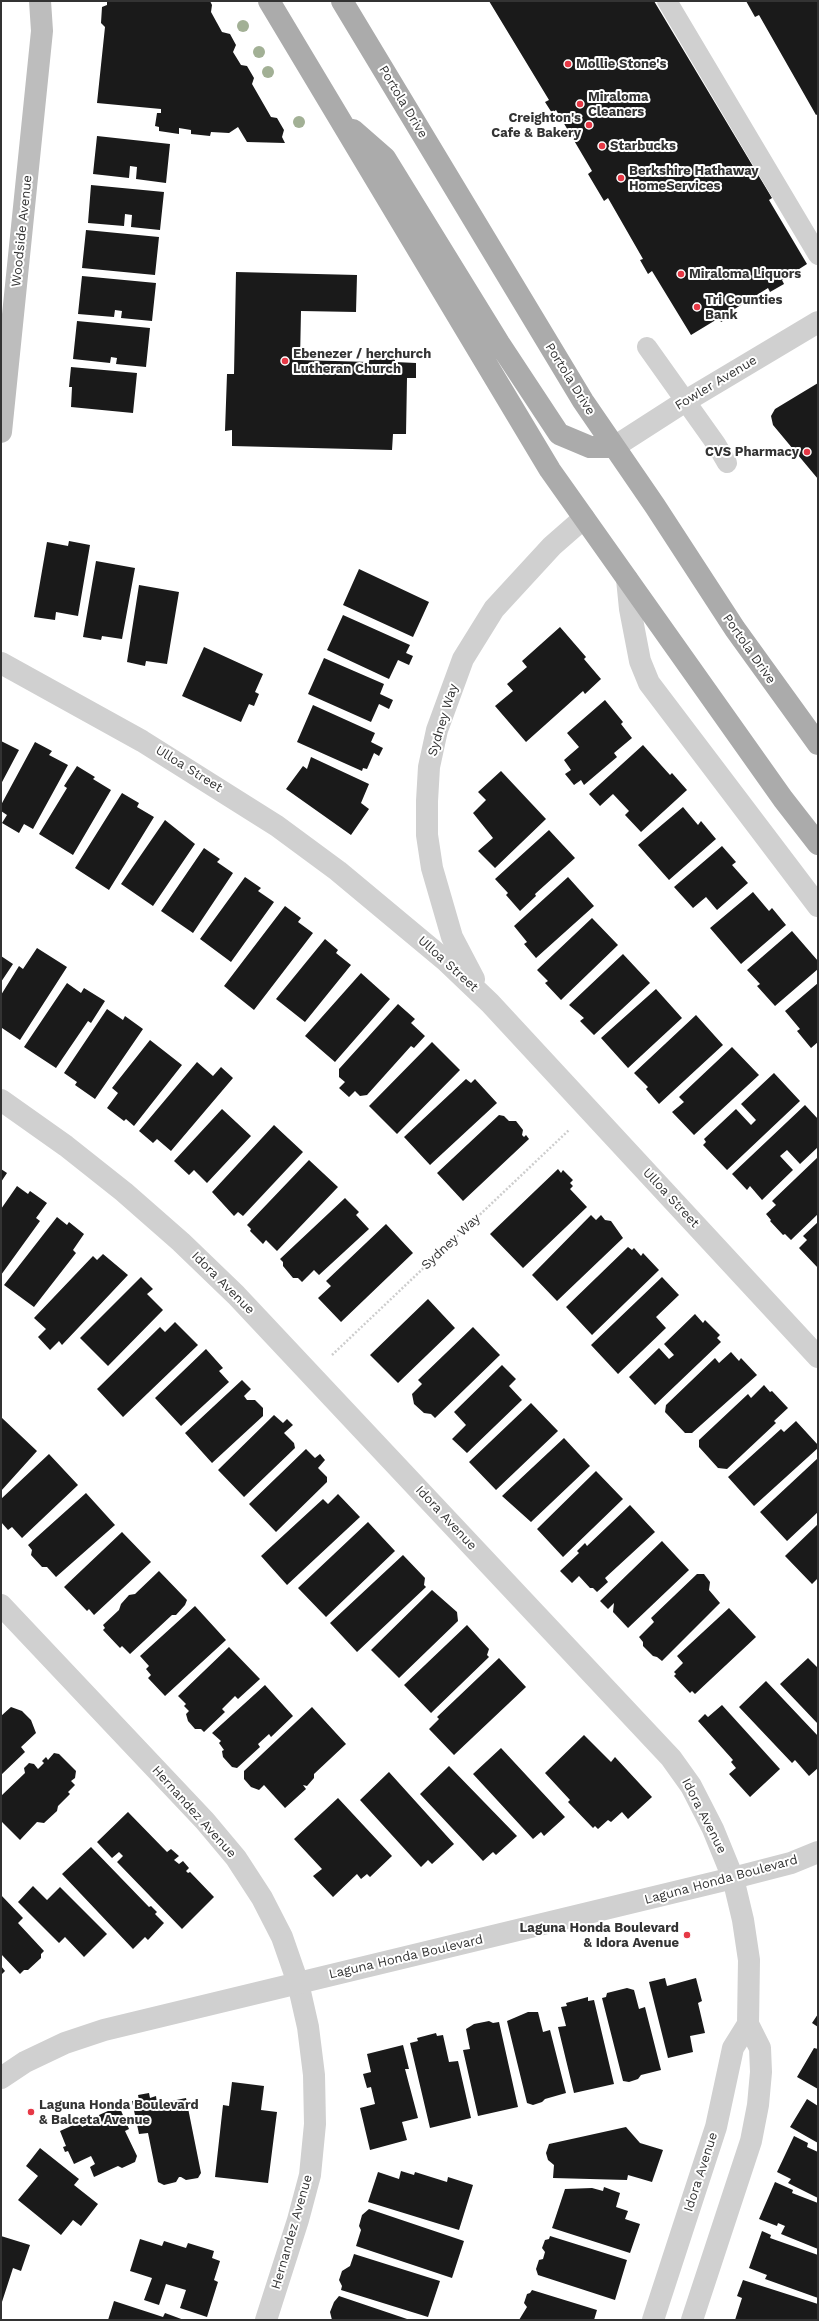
<!DOCTYPE html>
<style>
body{margin:0}
#map{position:relative;width:819px;height:2321px;overflow:hidden;background:#fff;font-family:"Work Sans",sans-serif}
canvas{display:block}
.frame{position:absolute;inset:0;border:2px solid #333;pointer-events:none}
</style>
<div id="map">
<canvas width="819" height="2321"></canvas>
<div class="frame"></div>
</div>
<script>
const context = document.querySelector('canvas').getContext('2d');
context.lineJoin = 'round';
function fillPath(path, color) {
  context.fillStyle = color;
  context.fill(path, 'evenodd');
}
function toPath(rows) {
  const path = new Path2D();
  for (const r of rows) {
    path.moveTo(r[0], r[1]);
    for (let i = 2; i < r.length; i += 2) path.lineTo(r[i], r[i + 1]);
  }
  return path;
}
function trace(path, color, width, dash) {
  context.strokeStyle = color;
  context.lineWidth = width;
  context.lineCap = dash ? 'butt' : 'round';
  context.setLineDash(dash || []);
  context.stroke(path);
}
function drawText(font, color, halo, rows, align = 'center') {
  context.font = font + ' "Work Sans",sans-serif';
  context.lineWidth = 4;
  context.setLineDash([]);
  context.textBaseline = 'middle';
  context.strokeStyle = halo;
  context.fillStyle = color;
  for (const [text, x, y, turn = 0] of rows) {
    context.save();
    context.translate(x, y);
    context.rotate((+turn || 0) * Math.PI / 180);
    context.textAlign = isNaN(turn) ? turn : align;
    if (halo) context.strokeText(text, 0, 0);
    context.fillText(text, 0, 0);
    context.restore();
  }
}
fillPath(toPath([
 [107,1,210,1,212,5,211,12,222,32,230,34,236,45,233,52,241,65,247,66,254,78,252,84,271,117,277,118,284,130,282,137,285,143,247,142,238,127,229,133,211,132,210,136,191,134,191,130,179,128,179,134,159,131,159,127,155,126,157,113,161,113,161,109,97,103,105,27,101,23,102,7,107,5],
 [489,1,654,1,772,198,769,200,807,264,782,280,784,284,770,292,768,288,733,310,735,314,721,322,719,318,691,335,652,271,648,274,640,260,643,259,608,198,604,201,588,174,592,171,556,110,552,113,545,102,549,100],
 [746,1,818,1,818,114,816,115,759,15,755,17],
 [97,136,170,144,166,183,136,179,137,167,130,166,129,178,93,174],
 [91,185,164,192,160,230,131,227,132,215,125,214,124,226,88,223],
 [86,230,159,237,155,275,82,268],
 [236,272,357,275,356,312,301,311,300,360,369,362,370,355,395,356,395,362,416,363,416,378,407,378,406,434,393,434,392,450,232,446,232,430,225,431,227,374,234,374],
 [82,276,156,283,152,321,121,318,122,311,115,310,114,317,78,314],
 [77,321,150,328,146,367,116,364,117,358,111,357,110,363,73,359],
 [71,367,137,373,133,413,71,407,72,387,69,387],
 [818,383,818,479,773,425,771,416,775,409],
 [69,541,90,545,78,616,56,612,55,620,34,617,47,542,68,546],
 [96,561,135,568,122,639,102,636,101,640,83,637],
 [359,569,429,602,413,637,343,605],
 [139,585,179,592,167,664,146,661,145,666,127,662],
 [343,615,410,645,406,653,413,656,409,665,398,660,389,679,327,650],
 [560,627,586,657,584,659,601,679,585,694,583,691,526,742,495,706,513,691,507,684,527,667,522,661],
 [204,647,263,674,255,692,259,694,254,706,249,704,241,722,182,696],
 [324,658,384,684,380,694,393,700,389,709,379,704,371,722,308,694],
 [605,700,623,722,621,724,632,738,614,753,617,757,584,785,581,780,574,785,565,774,571,770,564,760,579,747,567,733],
 [313,705,375,733,371,742,383,748,379,756,374,753,367,769,363,768,362,771,297,742],
 [1,741,19,750,1,784],
 [35,742,52,751,49,755,68,765,33,829,24,824,19,833,2,823,7,815,1,811,1,805],
 [643,745,670,775,672,773,687,790,641,832,625,815,629,811,613,794,600,806,589,794],
 [311,757,369,784,361,803,369,809,351,835,286,789,303,766,307,769],
 [77,766,95,777,93,779,111,790,73,855,39,834,67,788,64,786],
 [501,771,546,819,495,868,478,851,493,838,473,813,486,800,478,792],
 [122,793,139,803,137,807,154,817,109,890,75,868],
 [683,807,698,825,701,821,716,839,669,880,638,845],
 [165,820,195,844,153,906,121,884],
 [549,830,575,858,535,894,536,896,520,911,506,895,508,893,495,879],
 [722,846,736,862,732,865,748,883,717,910,706,897,693,908,674,887],
 [204,848,220,859,217,862,233,873,193,933,161,911],
 [245,877,261,888,258,891,274,902,231,962,200,939],
 [568,877,594,906,536,958,524,944,527,942,514,926],
 [753,892,769,911,772,908,786,925,741,964,710,928],
 [285,906,301,918,298,922,313,933,254,1010,224,986],
 [592,918,618,945,561,1000,545,983,548,981,537,970],
 [792,931,818,961,818,969,775,1006,757,986,760,984,747,970],
 [325,939,338,950,336,953,351,965,305,1022,276,999],
 [37,948,67,967,20,1040,2,1028,1,1031,1,995,19,966,23,969],
 [623,954,650,983,594,1035,580,1021,584,1018,569,1005],
 [1,956,13,964,1,982],
 [361,973,390,999,335,1062,305,1036],
 [67,983,81,993,84,988,105,1001,91,1023,88,1021,56,1068,24,1047],
 [818,983,818,1042,811,1048,797,1031,800,1029,785,1011],
 [656,989,682,1018,628,1068,601,1038],
 [398,1004,415,1019,411,1023,425,1036,414,1048,411,1046,367,1095,360,1096,355,1091,349,1097,339,1088,345,1082,339,1077,339,1069],
 [107,1009,123,1020,125,1016,143,1029,95,1099,75,1085,77,1082,64,1073],
 [696,1015,723,1045,659,1104,646,1089,648,1087,634,1073],
 [150,1040,182,1065,134,1126,126,1119,124,1121,107,1108,118,1093,112,1088],
 [432,1042,460,1070,397,1134,369,1106],
 [732,1047,759,1075,694,1135,672,1112,684,1102,679,1097],
 [197,1062,213,1076,221,1067,233,1078,171,1151,157,1139,153,1143,139,1131],
 [774,1073,800,1101,727,1170,703,1145,706,1142,704,1139,736,1109,751,1125,756,1120,741,1104],
 [466,1079,471,1083,475,1079,497,1103,430,1165,404,1137],
 [805,1105,818,1119,818,1147,800,1164,787,1150,780,1156,793,1170,762,1200,750,1186,747,1190,732,1174],
 [222,1109,251,1136,207,1183,194,1170,189,1175,174,1161],
 [499,1115,504,1116,509,1121,516,1121,523,1130,522,1135,524,1137,526,1135,529,1139,463,1201,437,1173],
 [274,1125,303,1152,243,1216,238,1212,234,1216,212,1192],
 [818,1157,818,1214,791,1240,785,1234,783,1235,770,1221,771,1220,766,1214,776,1205,772,1201],
 [309,1160,338,1187,277,1251,266,1240,263,1244,250,1231,251,1229,247,1225],
 [1,1169,7,1173,1,1182],
 [558,1169,561,1173,563,1170,573,1180,570,1183,573,1186,570,1189,587,1207,523,1268,490,1234],
 [17,1186,28,1194,30,1191,47,1203,36,1218,40,1221,1,1275,1,1209],
 [345,1198,359,1212,356,1215,369,1229,319,1275,314,1270,302,1282,298,1278,293,1278,283,1266,283,1262,280,1259],
 [591,1215,596,1220,601,1215,605,1220,611,1221,623,1238,557,1301,532,1275],
 [57,1217,67,1225,69,1222,84,1234,73,1250,76,1253,34,1307,4,1285],
 [818,1222,818,1268,799,1248,807,1240,803,1236],
 [386,1224,413,1253,341,1322,318,1298,331,1286,326,1281],
 [628,1247,632,1250,634,1248,641,1256,643,1253,659,1270,592,1335,566,1307],
 [103,1254,128,1275,62,1345,59,1341,50,1350,38,1337,46,1329,34,1318,93,1256,97,1260],
 [141,1277,153,1289,147,1294,163,1310,108,1366,80,1338],
 [662,1277,679,1295,656,1317,666,1328,618,1374,591,1345],
 [428,1299,455,1328,398,1383,370,1355],
 [695,1314,703,1323,705,1320,720,1335,717,1338,721,1342,655,1405,629,1377,659,1348,669,1359,674,1355,664,1344],
 [175,1322,198,1345,123,1417,97,1389,160,1327,165,1332],
 [473,1327,500,1355,435,1418,431,1414,424,1413,414,1404,412,1394,422,1384,418,1380],
 [206,1349,223,1368,219,1371,229,1382,181,1426,155,1398],
 [731,1352,739,1361,741,1358,757,1375,692,1433,685,1433,665,1412,666,1405,715,1358,719,1363],
 [502,1365,516,1379,509,1386,522,1400,467,1453,452,1439,466,1425,454,1412],
 [242,1380,251,1389,244,1396,247,1400,255,1400,263,1408,263,1416,212,1463,185,1433],
 [764,1385,770,1392,772,1391,788,1408,774,1421,776,1423,727,1469,718,1468,699,1447,699,1440,748,1394,751,1398],
 [531,1403,558,1431,496,1490,469,1462],
 [274,1415,283,1423,287,1419,293,1425,284,1433,294,1443,295,1448,244,1497,218,1470],
 [1,1417,37,1451,1,1491],
 [796,1421,818,1445,818,1448,754,1506,728,1477,781,1429,784,1432],
 [564,1438,590,1466,531,1522,502,1496],
 [306,1449,315,1458,320,1454,325,1460,318,1468,327,1477,327,1482,276,1532,249,1504],
 [49,1454,78,1485,22,1538,12,1527,8,1530,1,1522,1,1499],
 [818,1458,818,1512,787,1541,760,1512],
 [596,1471,623,1499,563,1557,537,1529],
 [86,1493,115,1525,56,1577,47,1567,42,1567,31,1555,32,1550,28,1545],
 [338,1494,360,1517,287,1585,261,1556,323,1499,328,1504],
 [630,1505,655,1532,605,1578,608,1582,597,1592,593,1588,590,1588,579,1576,572,1583,560,1571,579,1553,577,1551,585,1543,587,1546],
 [368,1522,395,1551,326,1617,298,1588],
 [818,1524,818,1578,812,1584,785,1556],
 [122,1532,151,1562,94,1615,89,1609,87,1611,64,1587],
 [662,1541,689,1570,628,1628,613,1612,614,1603,608,1609,600,1601],
 [403,1555,425,1578,424,1585,426,1587,357,1652,330,1623],
 [159,1571,187,1600,185,1605,176,1615,172,1615,130,1654,122,1646,120,1648,103,1630,105,1628,103,1625,119,1610,121,1604,129,1595,135,1594],
 [697,1574,704,1574,710,1582,709,1590,720,1603,662,1661,657,1657,653,1656,643,1646,643,1642,639,1637,654,1622,651,1618],
 [432,1590,457,1612,458,1621,399,1678,371,1650],
 [195,1606,226,1640,165,1696,148,1678,151,1675,146,1669,149,1666,140,1656],
 [729,1608,756,1637,695,1694,692,1691,690,1693,674,1676,676,1674,674,1672,683,1663,677,1656],
 [467,1625,489,1649,487,1655,489,1657,431,1713,404,1685],
 [229,1647,260,1679,238,1699,235,1696,222,1709,225,1712,204,1732,201,1729,195,1729,188,1721,186,1714,189,1711,184,1706,186,1704,178,1696],
 [499,1658,526,1687,454,1755,429,1729,439,1719,437,1717],
 [808,1658,818,1668,818,1724,780,1684],
 [766,1681,818,1736,818,1768,809,1776,795,1760,792,1763,739,1707],
 [265,1685,293,1716,271,1737,269,1734,258,1744,260,1747,237,1768,232,1767,223,1757,222,1751,224,1750,219,1743,221,1741,212,1733],
 [722,1705,780,1769,750,1797,729,1774,736,1768,731,1762,733,1760,698,1721,705,1714,708,1717],
 [11,1707,22,1711,31,1720,36,1733,21,1747,25,1752,1,1775,1,1716],
 [312,1707,346,1744,314,1774,314,1778,307,1786,303,1785,306,1789,285,1808,264,1785,259,1790,251,1787,244,1779,244,1771],
 [584,1735,611,1762,615,1757,652,1797,628,1819,622,1812,611,1822,608,1820,598,1829,595,1826,593,1828,568,1802,570,1800,545,1773],
 [501,1748,565,1817,544,1836,541,1832,533,1839,473,1774],
 [54,1753,59,1754,76,1771,75,1778,71,1781,75,1785,68,1792,70,1794,58,1806,57,1811,44,1823,37,1822,20,1840,1,1821,1,1796,25,1773,24,1768,29,1763,34,1764,38,1769,44,1763,42,1761,46,1757,48,1760],
 [449,1766,517,1836,496,1855,493,1852,483,1861,420,1794],
 [389,1772,454,1844,432,1864,428,1860,421,1867,360,1800],
 [338,1798,392,1856,370,1877,367,1874,361,1879,357,1874,333,1897,313,1876,322,1869,294,1839],
 [128,1812,167,1852,171,1849,179,1856,174,1860,179,1864,183,1861,189,1868,186,1871,188,1873,190,1872,214,1897,182,1929,117,1862,123,1856,119,1852,112,1858,97,1842],
 [91,1847,149,1907,151,1906,157,1912,155,1914,164,1923,148,1940,145,1937,133,1949,62,1874],
 [33,1886,47,1900,60,1887,107,1934,84,1957,65,1937,59,1943,18,1902],
 [1,1895,23,1918,18,1923,44,1951,41,1954,41,1958,28,1970,24,1970,20,1974,1,1954],
 [1,1966,5,1971,1,1975],
 [665,1978,667,1986,696,1978,702,2001,698,2003,705,2033,690,2036,693,2052,668,2058,649,1982],
 [627,1988,634,1990,639,2009,645,2007,661,2070,641,2075,638,2079,629,2082,623,2081,602,1998,606,1997,607,1993],
 [588,1997,588,2001,594,2000,614,2084,574,2093,558,2027,566,2026,561,2007,567,2006,566,2003],
 [528,2012,538,2012,543,2032,550,2030,566,2093,545,2099,542,2102,533,2105,527,2103,507,2021],
 [818,2014,818,2027,812,2023],
 [489,2021,493,2023,499,2022,518,2107,478,2116,463,2050,470,2049,466,2029,474,2024],
 [436,2033,437,2036,443,2035,449,2062,458,2061,471,2118,430,2128,410,2043,418,2041,417,2038],
 [403,2045,409,2069,405,2069,418,2118,402,2122,407,2140,370,2150,360,2108,375,2104,371,2087,367,2088,363,2074,371,2072,367,2054],
 [814,2048,818,2049,818,2089,797,2077],
 [232,2082,264,2086,261,2110,277,2112,268,2183,215,2177,223,2105,229,2106],
 [149,2093,150,2098,156,2096,157,2104,186,2098,201,2173,198,2178,186,2180,181,2177,179,2177,176,2182,164,2185,158,2182,148,2133,139,2134,132,2101,139,2100,138,2095],
 [807,2099,818,2106,818,2143,790,2127],
 [119,2106,129,2129,125,2131,137,2156,135,2162,122,2168,118,2166,94,2177,90,2167,95,2164,91,2156,74,2164,68,2151,65,2152,63,2147,66,2146,60,2131,80,2122,82,2127,100,2119,99,2115],
 [626,2127,640,2143,663,2150,652,2182,628,2175,627,2180,553,2178,554,2165,548,2160,546,2153,549,2144],
 [794,2136,808,2143,807,2147,818,2152,818,2198,788,2183,791,2179,777,2172],
 [40,2148,79,2179,74,2185,98,2204,81,2226,73,2220,61,2235,18,2200,38,2176,26,2166],
 [401,2171,414,2175,415,2172,447,2182,448,2177,473,2185,459,2230,368,2202,378,2172,399,2179],
 [775,2182,793,2190,792,2193,818,2203,818,2249,781,2234,785,2226,778,2223,777,2226,759,2219],
 [604,2187,620,2193,616,2207,628,2211,625,2219,640,2224,630,2253,552,2228,565,2189,592,2188,603,2191],
 [369,2209,464,2241,452,2278,356,2246,361,2230,359,2226,362,2215],
 [762,2231,771,2235,770,2238,818,2255,818,2298,765,2279,767,2275,749,2268],
 [1,2236,30,2245,21,2271,13,2268,1,2305],
 [550,2236,627,2260,615,2300,538,2275,536,2269,539,2260,543,2259,545,2252,542,2248,545,2240,549,2239],
 [140,2239,162,2246,164,2241,186,2248,188,2243,214,2251,212,2258,220,2261,214,2280,218,2282,207,2317,180,2308,186,2290,166,2284,159,2305,144,2300,152,2278,130,2271],
 [354,2254,440,2281,428,2317,341,2290,342,2286,339,2280,342,2271,350,2266],
 [743,2280,818,2304,818,2320,735,2320,742,2298,737,2296],
 [532,2290,597,2310,594,2320,519,2320,527,2307,524,2303,527,2294,530,2293],
 [339,2296,410,2320,332,2320,330,2312,334,2302],
 [114,2301,163,2317,165,2313,184,2320,108,2320]
]), '#1a1a1a');
trace(toPath([
 [332,1355,569,1130]
]), '#cdcdcd', 2.5, [2, 2]);
trace(toPath([
 [667,1,818,255],
 [647,347,716,444,727,463]
]), '#d0d0d0', 20);
trace(toPath([
 [614,447,684,402,818,322],
 [627,579,630,609,640,661,649,683,818,906],
 [1,663,142,741,277,826,338,871,446,961,490,1003,818,1357],
 [474,979,452,937,432,868,427,835,427,801,429,767,437,730,463,659,494,609,552,546,584,518],
 [1,1100,66,1146,124,1192,181,1242,236,1295,671,1758,691,1786,713,1829,733,1878,743,1920,749,1960,748,2024,760,2048,761,2072,758,2105,751,2141,692,2320],
 [1,1605,205,1821,236,1858,262,1898,282,1937,298,1983,308,2027,314,2075,315,2124,310,2175,298,2220,266,2320],
 [653,2320,716,2127,733,2048,748,2024]
]), '#d0d0d0', 22);
trace(toPath([
 [1,2078,25,2062,65,2043,104,2030,733,1878,791,1863,818,1852]
]), '#d0d0d0', 22);
trace(toPath([
 [1,432,42,31,40,1]
]), '#bdbdbd', 22);
trace(toPath([
 [269,1,550,470,783,799,818,844],
 [342,1,583,401,655,506,735,629,818,744],
 [353,130,385,158,499,343,559,434,590,447,614,447]
]), '#ababab', 22);
context.fillStyle = '#a2b095';
for (const [x, y] of [
 [243,26],
 [259,52],
 [268,72],
 [299,122]
]) {
  context.beginPath();
  context.arc(x, y, 6, 0, 2 * Math.PI);
  context.fill();
}
for (const [x, y, r, color] of [
 [568,64,4,"#e63946"],
 [580,104,4,"#e63946"],
 [589,125,4,"#e63946"],
 [602,146,4,"#e63946"],
 [621,178,4,"#e63946"],
 [681,274,4,"#e63946"],
 [697,307,4,"#e63946"],
 [285,361,4,"#e63946"],
 [807,452,4,"#e63946"],
 [687,1935,4,"#e63946"],
 [31,2112,4,"#e63946"]
]) {
  const dot = new Path2D();
  dot.arc(x, y, r, 0, 2 * Math.PI);
  context.fillStyle = color;
  context.fill(dot);
  trace(dot, '#fff', 1.5);
}
drawText('bold 13px', '#333', '#fff', [
 ["Mollie Stone's",576,64],
 ["Miraloma",588,97],
 ["Cleaners",588,112],
 ["Creighton's",581,118,"right"],
 ["Cafe & Bakery",581,133,"right"],
 ["Starbucks",610,146],
 ["Berkshire Hathaway",629,171],
 ["HomeServices",629,186],
 ["Miraloma Liquors",689,274],
 ["Tri Counties",705,300],
 ["Bank",705,315],
 ["Ebenezer / herchurch",293,354],
 ["Lutheran Church",293,369],
 ["CVS Pharmacy",799,452,"right"],
 ["Laguna Honda Boulevard",679,1928,"right"],
 ["& Idora Avenue",679,1943,"right"],
 ["Laguna Honda Boulevard",39,2105],
 ["& Balceta Avenue",39,2120]
], 'left');
drawText('13px', '#333', '#fff', [
 ["Portola Drive",403,102,59],
 ["Woodside Avenue",22,231,-84],
 ["Portola Drive",570,379,58],
 ["Fowler Avenue",716,383,-31],
 ["Portola Drive",749,649,55],
 ["Sydney Way",443,720,-73],
 ["Ulloa Street",189,769,32],
 ["Ulloa Street",448,964,42],
 ["Ulloa Street",671,1198,47],
 ["Sydney Way",451,1242,-43],
 ["Idora Avenue",223,1283,45],
 ["Idora Avenue",446,1518,47],
 ["Hernandez Avenue",194,1812,48],
 ["Idora Avenue",704,1816,63],
 ["Laguna Honda Boulevard",721,1880,-15],
 ["Laguna Honda Boulevard",406,1957,-13],
 ["Idora Avenue",701,2172,-72],
 ["Hernandez Avenue",292,2232,-74]
]);
</script>
